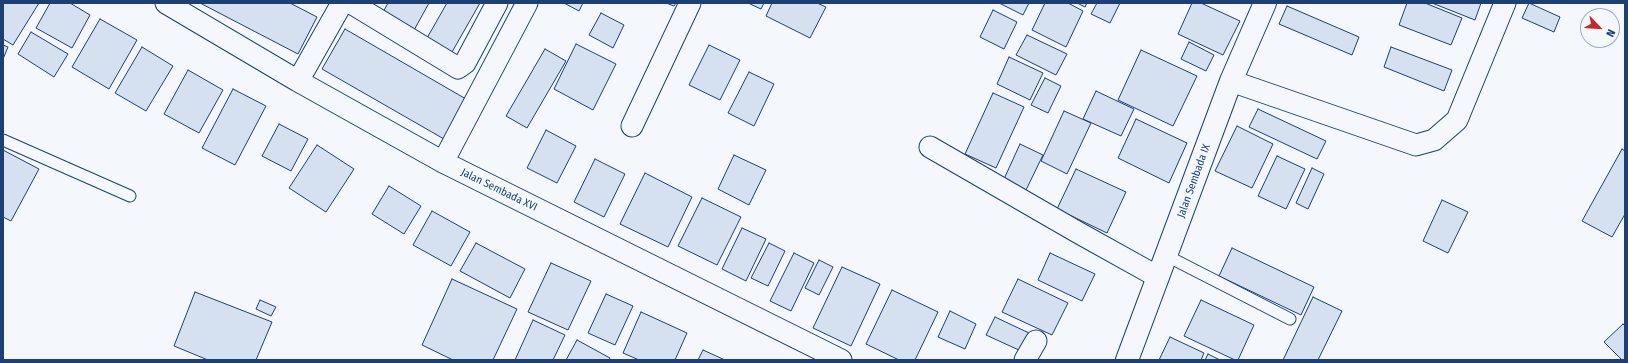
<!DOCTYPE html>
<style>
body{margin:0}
#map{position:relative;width:1628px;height:363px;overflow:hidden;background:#f4f7fb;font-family:"Fira Sans Condensed",sans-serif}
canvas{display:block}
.frame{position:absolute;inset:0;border:4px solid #1d3f73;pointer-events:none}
.north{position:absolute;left:1580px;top:8px;width:40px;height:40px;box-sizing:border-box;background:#f4f7fb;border:1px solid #9eadc5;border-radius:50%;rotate:115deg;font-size:11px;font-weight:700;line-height:16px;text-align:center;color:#1d3f73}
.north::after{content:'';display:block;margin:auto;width:14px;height:18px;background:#c62828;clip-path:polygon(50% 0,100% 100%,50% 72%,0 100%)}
</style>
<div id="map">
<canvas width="1628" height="363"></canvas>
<div class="frame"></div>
<div class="north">N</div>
</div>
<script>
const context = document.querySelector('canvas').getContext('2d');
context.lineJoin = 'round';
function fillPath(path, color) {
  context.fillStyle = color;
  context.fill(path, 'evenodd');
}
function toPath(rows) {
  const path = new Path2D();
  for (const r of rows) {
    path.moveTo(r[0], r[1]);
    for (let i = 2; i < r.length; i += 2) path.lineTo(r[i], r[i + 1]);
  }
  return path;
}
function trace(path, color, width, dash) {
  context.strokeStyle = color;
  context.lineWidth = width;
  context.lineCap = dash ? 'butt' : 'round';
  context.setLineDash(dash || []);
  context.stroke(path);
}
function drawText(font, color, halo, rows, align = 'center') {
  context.font = font + ' "Fira Sans Condensed",sans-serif';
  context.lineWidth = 3;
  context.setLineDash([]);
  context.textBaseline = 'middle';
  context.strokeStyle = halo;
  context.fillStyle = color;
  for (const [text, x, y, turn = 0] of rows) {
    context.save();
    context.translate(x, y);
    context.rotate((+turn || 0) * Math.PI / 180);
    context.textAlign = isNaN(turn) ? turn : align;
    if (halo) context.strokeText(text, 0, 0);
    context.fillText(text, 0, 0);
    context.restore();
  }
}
const building = toPath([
 [3,3,39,3,13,45,3,39,3,3],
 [50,3,70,3,90,15,72,48,36,28,50,3],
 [200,3,290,3,317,17,298,54,200,3],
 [388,3,429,3,413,32,382,14,388,3],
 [447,3,480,3,448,59,423,45,447,3],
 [564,3,583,3,579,11,564,3],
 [666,3,676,3,674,6,666,3],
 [748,3,764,3,761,9,748,3],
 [772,3,817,3,826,7,810,38,766,16,772,3],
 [999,3,1029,3,1023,15,999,3],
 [1045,3,1068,3,1083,11,1066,47,1032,30,1045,3],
 [1077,3,1087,3,1085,7,1077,3],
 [1097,3,1120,3,1110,23,1091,14,1097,3],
 [1192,3,1201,3,1240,21,1223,55,1178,34,1192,3],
 [1407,3,1425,3,1462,18,1451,45,1399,25,1407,3],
 [1432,3,1481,3,1475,20,1432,3],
 [1529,3,1560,17,1554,32,1522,18,1529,3],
 [1287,6,1359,37,1352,55,1279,24,1287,6],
 [993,10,1017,22,1004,49,980,37,993,10],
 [601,13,624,25,613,48,589,35,601,13],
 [100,19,137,40,109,89,72,67,100,19],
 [345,29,466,99,444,139,322,69,345,29],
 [31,32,68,54,54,77,18,54,31,32],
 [1027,35,1067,54,1056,75,1016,55,1027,35],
 [1189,42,1214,55,1206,71,1181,59,1189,42],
 [576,44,616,64,593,110,554,89,576,44],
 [3,45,8,47,3,59,3,45],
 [709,45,740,60,720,100,689,85,709,45],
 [142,47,173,66,146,111,115,93,142,47],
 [1391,47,1452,70,1444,91,1384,67,1391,47],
 [545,49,566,61,527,128,506,116,545,49],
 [1141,50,1197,76,1173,126,1118,100,1141,50],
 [1009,57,1043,73,1030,100,997,84,1009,57],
 [188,70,223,90,199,133,164,114,188,70],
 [749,72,774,84,754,126,728,113,749,72],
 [1045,78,1061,86,1048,113,1031,105,1045,78],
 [233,89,266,106,235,165,202,148,233,89],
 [1096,91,1134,109,1121,136,1083,119,1096,91],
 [993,93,1024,107,996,168,965,154,993,93],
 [1258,109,1326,141,1317,159,1249,127,1258,109],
 [1064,111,1091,123,1067,174,1041,161,1064,111],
 [1136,119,1187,143,1169,183,1118,158,1136,119],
 [279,124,308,139,291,171,262,156,279,124],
 [1237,126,1273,144,1252,188,1215,171,1237,126],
 [546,130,576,146,557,183,527,168,546,130],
 [1020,144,1043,155,1026,190,1004,179,1020,144],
 [317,145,354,169,326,212,289,188,317,145],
 [1622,149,1625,151,1625,214,1612,237,1582,221,1622,149],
 [3,150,39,169,11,221,3,217,3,150],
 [734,155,766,170,749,205,718,189,734,155],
 [1277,156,1305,169,1286,209,1258,196,1277,156],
 [595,159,625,174,604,217,574,202,595,159],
 [1312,168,1324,174,1308,209,1296,203,1312,168],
 [1076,169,1126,192,1107,233,1057,209,1076,169],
 [645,173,692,197,668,247,620,224,645,173],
 [389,186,421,206,404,234,372,214,389,186],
 [702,198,741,217,717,265,678,246,702,198],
 [1442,200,1468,212,1448,253,1423,241,1442,200],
 [432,211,470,232,451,266,413,245,432,211],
 [742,228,766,239,746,281,722,269,742,228],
 [476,243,525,269,510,298,460,271,476,243],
 [769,243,785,251,768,286,751,278,769,243],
 [1232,248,1314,287,1301,315,1219,276,1232,248],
 [794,253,814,263,791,311,770,301,794,253],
 [1050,253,1095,274,1082,301,1038,280,1050,253],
 [819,260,833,267,819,295,805,288,819,260],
 [551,263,591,281,568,330,528,312,551,263],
 [842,267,880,284,851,346,813,328,842,267],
 [452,279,517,309,493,360,453,360,422,345,452,279],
 [1018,279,1068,303,1052,335,1002,312,1018,279],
 [892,290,938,312,915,360,899,360,866,344,892,290],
 [195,292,272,322,256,360,208,360,174,346,195,292],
 [606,294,633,306,615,345,588,333,606,294],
 [1313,297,1342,311,1318,360,1283,360,1313,297],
 [260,300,276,307,271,316,256,309,260,300],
 [1201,300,1254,325,1238,360,1235,360,1184,336,1201,300],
 [950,311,976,324,965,349,938,337,950,311],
 [641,312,687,333,675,360,639,360,623,353,641,312],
 [995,317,1029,333,1021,351,986,335,995,317],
 [533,320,565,335,553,360,515,360,533,320],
 [1623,324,1625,326,1625,360,1622,360,1604,342,1623,324],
 [1170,337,1204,353,1201,360,1159,360,1170,337],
 [577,340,610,358,609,360,566,360,577,340],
 [703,350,725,360,698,360,703,350],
 [1208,354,1220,360,1205,360,1208,354]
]);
fillPath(building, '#d5e0f0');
trace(building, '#1d3f73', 1);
const service = toPath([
 [3,140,130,196],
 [1167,256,1290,319]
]);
const minor = toPath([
 [166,3,298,81,443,162,841,360],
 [351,3,458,68,465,63,497,3],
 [298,81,342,3],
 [1231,81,1416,145,1434,140,1457,120,1505,3],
 [632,126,690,3],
 [930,147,1079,233,1158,277],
 [443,162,527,3],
 [1025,360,1036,341]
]);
const tertiary = toPath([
 [1127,360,1231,81,1265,3]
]);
trace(service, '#1d3f73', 13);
trace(minor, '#1d3f73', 23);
trace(tertiary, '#1d3f73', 24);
trace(service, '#f4f7fb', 11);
trace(minor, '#f4f7fb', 21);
trace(tertiary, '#f4f7fb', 22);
drawText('11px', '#1d3f73', '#f4f7fb', [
 ["Jalan Sembada IX",1194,181,-70],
 ["Jalan Sembada XVI",499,190,26]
]);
</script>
